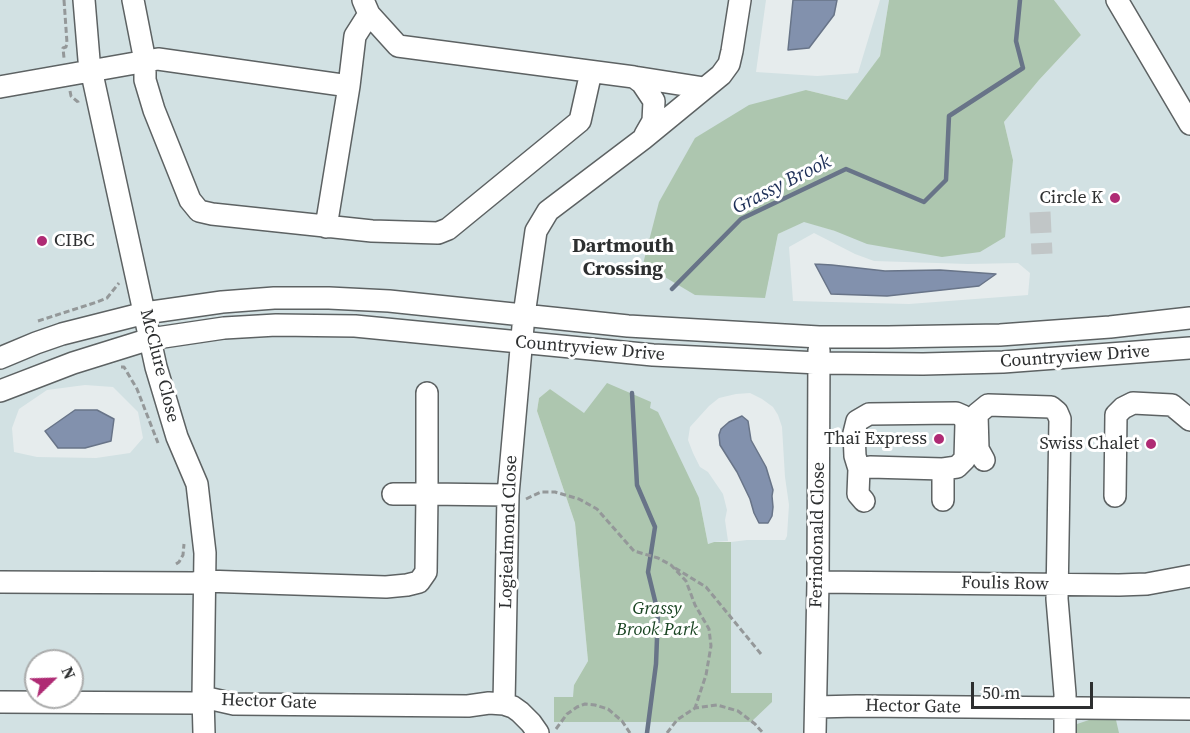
<!DOCTYPE html>
<meta charset="utf-8">
<style>
body{margin:0}
#map{position:relative;width:1190px;height:733px;overflow:hidden;background:#e6eced;font-family:"Source Serif 4",serif}
canvas{display:block}
.north{position:absolute;left:24px;top:649px;width:60px;height:60px;box-sizing:border-box;background:#fff;border:2px solid #abacac;border-radius:50%;rotate:67deg;font-size:16px;font-weight:700;line-height:24px;text-align:center;color:#2d2f30}
.north::after{content:'';display:block;margin:auto;width:21px;height:27px;background:#af2b74;clip-path:polygon(50% 0,100% 100%,50% 72%,0 100%)}
.scale{position:absolute;left:971px;top:682px;width:122px;height:27px;box-sizing:border-box;border:3px solid #2d2f30;border-top:0;padding-left:8px;font-size:18px;line-height:21px;white-space:nowrap;color:#2d2f30;-webkit-text-stroke:4px #fff;paint-order:stroke}
</style>
<div id="map">
<canvas width="1190" height="733"></canvas>
<div class="north">N</div>
<div class="scale">50 m</div>
</div>
<script>
const context = document.querySelector('canvas').getContext('2d');
context.lineJoin = 'round';
function fillPath(path, color) {
  context.fillStyle = color;
  context.fill(path, 'evenodd');
}
function toPath(rows) {
  const path = new Path2D();
  for (const r of rows) {
    path.moveTo(r[0], r[1]);
    for (let i = 2; i < r.length; i += 2) path.lineTo(r[i], r[i + 1]);
  }
  return path;
}
function trace(path, color, width, dash) {
  context.strokeStyle = color;
  context.lineWidth = width;
  context.lineCap = dash ? 'butt' : 'round';
  context.setLineDash(dash || []);
  context.stroke(path);
}
function drawText(font, color, halo, rows, align = 'center') {
  context.font = font + ' "Source Serif 4",serif';
  context.lineWidth = 6;
  context.setLineDash([]);
  context.textBaseline = 'middle';
  context.strokeStyle = halo;
  context.fillStyle = color;
  for (const [text, x, y, turn = 0] of rows) {
    context.save();
    context.translate(x, y);
    context.rotate((+turn || 0) * Math.PI / 180);
    context.textAlign = isNaN(turn) ? turn : align;
    if (halo) context.strokeText(text, 0, 0);
    context.fillText(text, 0, 0);
    context.restore();
  }
}
fillPath(toPath([
 [0,0,766,0,756,72,817,76,858,73,880,0,889,0,880,56,847,100,806,90,765,298,778,234,804,221,835,231,1013,160,1004,122,1039,80,1081,35,1054,0,1190,0,1190,733,0,733],
 [814,233,855,254,874,261,968,264,1018,263,1030,273,1028,295,909,304,793,301,789,247],
 [85,385,113,387,138,412,143,438,130,453,96,458,37,457,14,452,12,428,19,409,47,390],
 [550,389,699,498,708,544,714,542,728,541,725,520,727,510,723,494,708,472,700,467,693,453,688,440,690,427,709,406,719,398,736,394,750,393,762,399,773,407,778,415,782,427,785,477,789,505,787,536,785,540,747,540,731,542,731,693,772,693,554,722,554,697,574,697,574,685,588,661,575,523,537,411,539,398],
 [36,661,72,661,72,697,36,697]
]), '#d2e1e3');
fillPath(toPath([
 [889,0,1054,0,1081,35,1039,80,1004,122,1013,160,1005,237,980,252,942,257,867,244,835,231,804,222,778,234,765,298,695,295,643,264,659,202,695,138,749,105,806,90,847,100,880,56],
 [607,383,651,402,650,408,658,412,699,498,708,544,714,542,731,542,731,693,772,693,772,702,751,722,554,722,554,697,573,697,574,685,588,661,575,523,537,411,539,398,550,389,584,413],
 [1089,720,1116,720,1119,733,1076,733,1077,724]
]), '#adc6af');
const water = toPath([
 [793,0,837,0,834,15,809,48,788,50,793,0],
 [815,264,832,265,885,271,940,270,996,274,979,286,887,296,831,294,815,264],
 [75,410,97,410,114,419,111,441,85,448,58,448,45,431,75,410],
 [742,416,748,421,751,440,766,467,773,490,772,496,773,507,772,516,768,523,759,523,754,513,750,499,737,472,720,445,719,435,721,429,729,422,742,416]
]);
fillPath(water, '#8291ad');
trace(water, '#687488', 1.5);
trace(toPath([
 [672,289,741,219,846,169,924,202,946,180,949,116,1023,68,1016,41,1020,0],
 [632,393,637,485,655,527,648,572,658,613,656,664,647,733]
]), '#687488', 4.5);
trace(toPath([
 [1040,212,1042,254]
]), '#c1c6c7', 21, [21, 10]);
const minor = toPath([
 [84,0,89,60,156,367,177,437,197,484,205,553,203,697,204,733],
 [133,0,145,61,145,80,154,110,190,200,199,211,212,214,372,231,438,233,448,229,580,121,591,72],
 [363,0,369,14,398,46,634,77,704,88],
 [1117,0,1190,124],
 [634,77,642,83,654,101,653,121,645,135],
 [0,87,158,59,349,86],
 [326,227,349,86,355,36,369,14],
 [0,358,36,343,62,334,145,313,222,302,274,298,329,298,389,301,628,326,819,337,888,337,1000,335,1110,327,1190,318],
 [0,391,73,363,150,339,224,328,276,325,355,326,653,355,819,363,923,364,1003,362,1190,348],
 [984,460,978,449,977,414,988,405,1051,407,1057,412,1060,419,1057,599,1065,694,1065,733],
 [859,469,870,467,943,469,957,467,965,459,966,423,963,416,956,413,869,414,857,421,854,433,855,456,859,469,858,494,864,501],
 [393,494,427,494,427,393],
 [1115,496,1116,415,1123,408,1133,403,1172,405,1190,420],
 [943,500,943,469],
 [0,582,193,583,204,581,386,587,407,585,419,582,426,572,427,494,508,495],
 [818,582,1119,585,1147,584,1190,576],
 [0,702,197,703,203,697,234,704,468,706,489,703,504,704,513,707,520,712,531,723,538,733],
 [504,704,508,495,524,315,536,231,548,211,643,139,721,75,729,64,732,51,740,0],
 [816,707,857,706,1190,709],
 [815,733,818,582,819,350]
]);
trace(minor, '#5d6263', 24);
trace(toPath([
 [64,0,67,43,66,47,63,48,64,58],
 [70,91,71,96,78,102,79,105],
 [38,321,97,302,107,298,119,283],
 [121,367,124,367,137,389,158,443],
 [526,499,541,492,555,492,579,499,597,509,634,551,658,558,671,565,686,581,695,605,709,629,711,646,706,675,695,708],
 [176,564,179,562,183,555,184,544],
 [675,568,706,587,761,654],
 [556,729,567,714,577,707,585,704,595,705,608,709,622,721,630,733],
 [667,733,677,720,695,708,717,705,738,711,755,724,763,733]
]), '#949899', 3, [6, 3]);
trace(minor, '#fff', 21);
for (const [x, y, r, color] of [
 [1115,198,6,"#af2b74"],
 [42,241,6,"#af2b74"],
 [939,439,6,"#af2b74"],
 [1151,444,6,"#af2b74"]
]) {
  const dot = new Path2D();
  dot.arc(x, y, r, 0, 2 * Math.PI);
  context.fillStyle = color;
  context.fill(dot);
  trace(dot, '#fff', 2);
}
drawText('18px', '#2d2f30', '#fff', [
 ["Circle K",1103,198],
 ["CIBC",54,241,"left"],
 ["Thaï Express",927,439],
 ["Swiss Chalet",1139,444]
], 'right');
drawText('18px', '#2d2f30', '#fff', [
 ["Countryview Drive",590,349,5],
 ["Countryview Drive",1075,357,-4],
 ["McClure Close",159,366,76],
 ["Logiealmond Close",509,532,-88],
 ["Ferindonald Close",818,535,-89],
 ["Foulis Row",1005,584,1],
 ["Hector Gate",269,702,2],
 ["Hector Gate",913,707,1]
]);
drawText('italic 18px', '#1a4523', '#fff', [
 ["Grassy",657,609],
 ["Brook Park",657,630]
]);
drawText('italic 20px', '#1d2f57', '#fff', [
 ["Grassy Brook",782,185,-27]
]);
drawText('bold 20px', '#2d2f30', '#fff', [
 ["Dartmouth",623,247],
 ["Crossing",623,270]
]);
</script>
